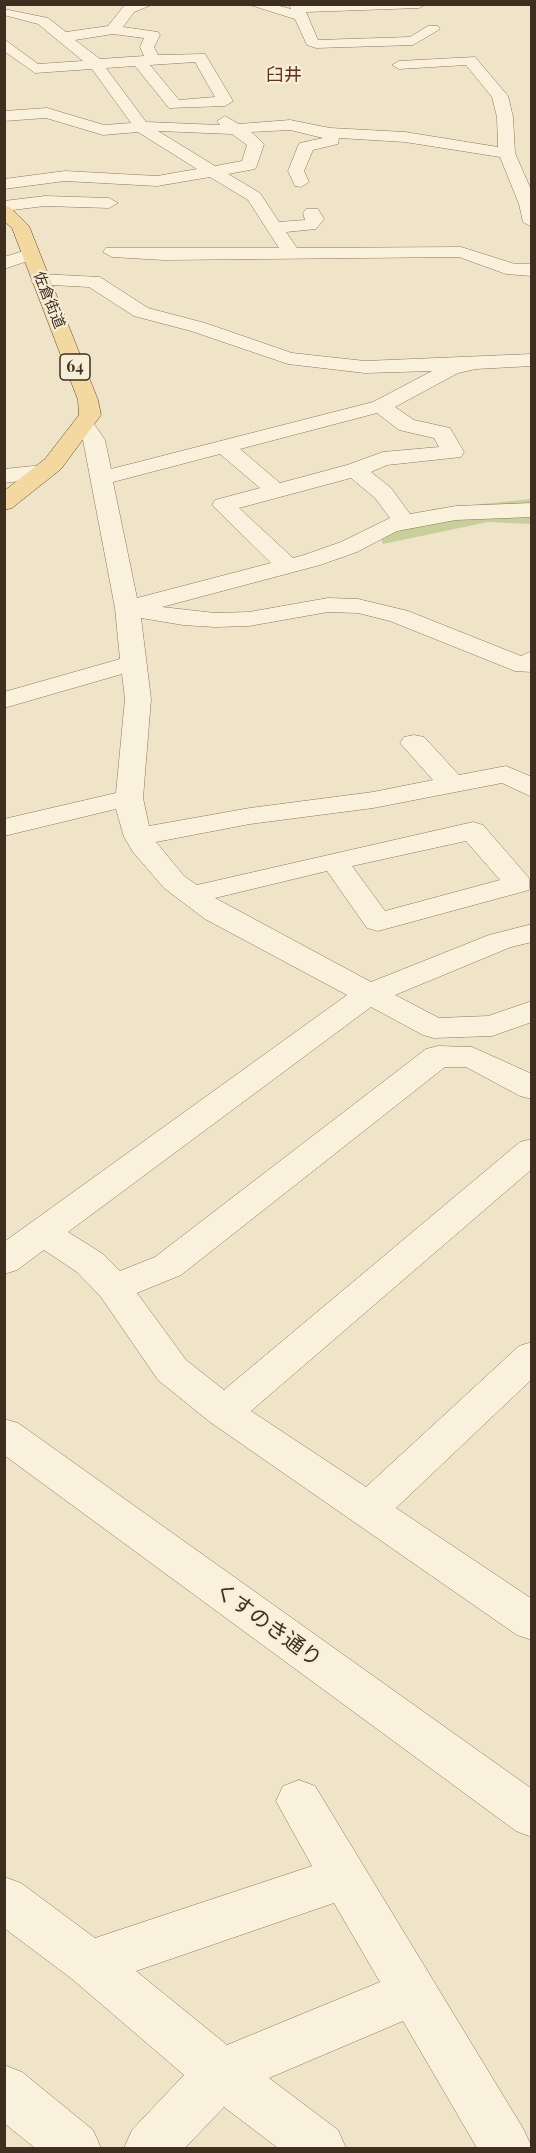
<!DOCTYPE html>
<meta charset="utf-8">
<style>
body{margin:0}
#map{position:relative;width:536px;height:2153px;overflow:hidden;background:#f0e4c8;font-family:"Playfair Display",serif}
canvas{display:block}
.frame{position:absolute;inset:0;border:6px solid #3d2e20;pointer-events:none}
</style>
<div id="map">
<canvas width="536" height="2153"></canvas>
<div class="frame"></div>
</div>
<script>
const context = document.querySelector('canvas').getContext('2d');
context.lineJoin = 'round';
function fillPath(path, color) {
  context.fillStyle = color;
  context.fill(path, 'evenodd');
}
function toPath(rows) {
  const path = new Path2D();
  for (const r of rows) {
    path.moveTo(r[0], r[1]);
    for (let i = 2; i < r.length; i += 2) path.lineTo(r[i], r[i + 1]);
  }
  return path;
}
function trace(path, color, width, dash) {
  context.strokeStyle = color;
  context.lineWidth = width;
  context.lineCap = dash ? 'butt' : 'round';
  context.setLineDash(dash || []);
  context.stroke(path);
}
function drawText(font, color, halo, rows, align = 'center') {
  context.font = font + ' "Playfair Display","Noto Sans JP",serif';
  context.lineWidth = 4.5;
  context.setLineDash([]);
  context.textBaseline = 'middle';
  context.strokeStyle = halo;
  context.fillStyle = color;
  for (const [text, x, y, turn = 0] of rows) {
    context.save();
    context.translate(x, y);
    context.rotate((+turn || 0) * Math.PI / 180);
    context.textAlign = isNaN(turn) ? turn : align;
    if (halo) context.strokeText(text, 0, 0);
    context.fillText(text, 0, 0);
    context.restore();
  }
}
fillPath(toPath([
 [531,499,531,524,488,522,383,544,376,525,434,509]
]), '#c9cf9b');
const minor = toPath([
 [130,4,154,4,134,12,123,27,158,32,160,35,154,47,158,55,205,54,233,101,225,106,169,108,135,66,106,68,146,122,220,125,217,121,225,116,239,124,290,120,330,128,405,132,498,147,497,117,492,97,466,65,399,69,392,65,399,61,475,57,508,96,513,117,515,153,532,192,532,227,523,222,519,204,500,157,405,142,339,138,338,144,313,150,304,171,309,182,301,187,295,186,288,171,298,146,300,143,323,138,290,130,251,132,264,144,257,165,255,169,228,174,260,193,279,222,305,220,303,213,306,209,318,209,324,219,316,229,286,232,297,248,461,247,515,264,532,264,532,276,506,274,459,257,164,260,112,257,103,252,106,248,279,248,248,200,210,177,157,186,65,181,4,189,4,179,65,171,157,176,197,169,138,132,103,135,46,118,4,121,4,111,47,108,104,125,131,123,92,69,35,73,4,51,4,39,38,64,83,61,38,24,4,15,4,9,48,18,66,32,108,26,124,6,130,4],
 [113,34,144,38,140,47,144,56,100,59,75,40,113,34],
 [195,62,215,97,179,100,150,65,195,62],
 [158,131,232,134,247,145,242,161,215,166,158,131],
 [247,4,272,4,291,9,289,4,426,4,419,8,306,12,318,40,410,37,428,26,438,26,440,29,413,45,316,48,307,45,295,19,247,4],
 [45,196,109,198,118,203,109,208,45,206,4,211,4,201,45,196],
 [30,249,39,254,36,258,4,269,4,257,30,249],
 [40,274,100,277,148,308,205,323,292,353,365,361,532,354,532,366,476,369,458,373,395,407,414,420,450,428,464,452,461,457,387,465,371,472,391,488,410,514,456,506,532,503,532,517,456,520,397,531,357,552,320,565,162,607,215,613,249,612,328,598,358,599,408,611,521,656,532,651,532,672,515,671,390,621,358,613,328,612,249,626,215,627,183,625,141,618,151,699,143,798,149,826,250,808,373,792,433,780,400,743,404,737,414,735,424,737,459,775,506,766,532,777,532,797,502,783,373,808,250,824,156,842,184,876,197,885,473,822,483,825,529,878,529,890,378,931,367,928,327,871,215,898,371,982,489,935,532,924,532,942,511,947,395,995,439,1018,488,1016,532,1001,532,1022,492,1036,434,1038,423,1035,371,1007,68,1232,103,1254,120,1271,155,1257,426,1049,438,1046,472,1047,532,1074,532,1099,520,1096,466,1067,445,1067,181,1275,137,1293,186,1360,224,1390,520,1142,532,1139,532,1169,251,1411,366,1487,519,1346,532,1342,532,1379,396,1508,532,1599,532,1640,517,1635,210,1422,158,1380,101,1297,77,1272,44,1250,17,1270,4,1274,4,1242,347,995,205,919,164,888,133,852,124,837,116,809,4,836,4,819,116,793,125,699,122,674,4,708,4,692,120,659,115,608,83,440,73,426,76,421,92,421,105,440,111,469,373,402,432,371,365,373,288,364,191,331,134,316,89,287,33,284,31,280,40,274],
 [377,413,399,430,434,438,439,447,383,452,347,465,280,483,240,449,377,413],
 [220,454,260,488,215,500,212,505,271,563,137,598,113,482,220,454],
 [351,478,375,498,390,518,341,542,304,555,293,558,239,508,351,478],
 [466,841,500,880,385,911,352,866,466,841],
 [43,465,51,467,54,472,51,477,4,483,4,469,43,465],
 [4,1419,18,1423,532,1789,532,1837,516,1831,4,1455,4,1419],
 [299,1780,315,1786,524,2130,532,2148,477,2148,403,2021,269,2078,338,2130,346,2148,278,2148,224,2107,185,2148,124,2148,132,2130,184,2075,72,1979,4,1928,4,1877,21,1883,95,1938,312,1866,276,1801,283,1786,299,1780],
 [334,1903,380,1982,227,2045,136,1971,334,1903],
 [4,2065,22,2072,93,2130,101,2148,35,2148,4,2123,4,2065]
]);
const major = toPath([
 [4,206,10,207,29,226,98,400,101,415,61,469,12,508,4,510,4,491,45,459,79,415,78,400,12,228,4,221,4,206]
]);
trace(minor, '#8d765c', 1);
trace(major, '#5b4430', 1);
fillPath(minor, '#faf1dc');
fillPath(major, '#f3d9a0');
drawText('15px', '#3d2e20', '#f7eed8', [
 ["佐倉街道",49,300,68]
]);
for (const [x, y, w] of [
 [75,367,30]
]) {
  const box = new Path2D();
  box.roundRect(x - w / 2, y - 13, w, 26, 4.5);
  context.fillStyle = '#f7eed8';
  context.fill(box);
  trace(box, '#3d2e20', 1.5);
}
drawText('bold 16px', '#3d2e20', null, [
 ["64",75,367]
]);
drawText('18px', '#6b2e1e', '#f7eed8', [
 ["臼井",284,75]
]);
drawText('21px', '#3d2e20', '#f7eed8', [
 ["くすのき通り",268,1625,36]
]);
</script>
